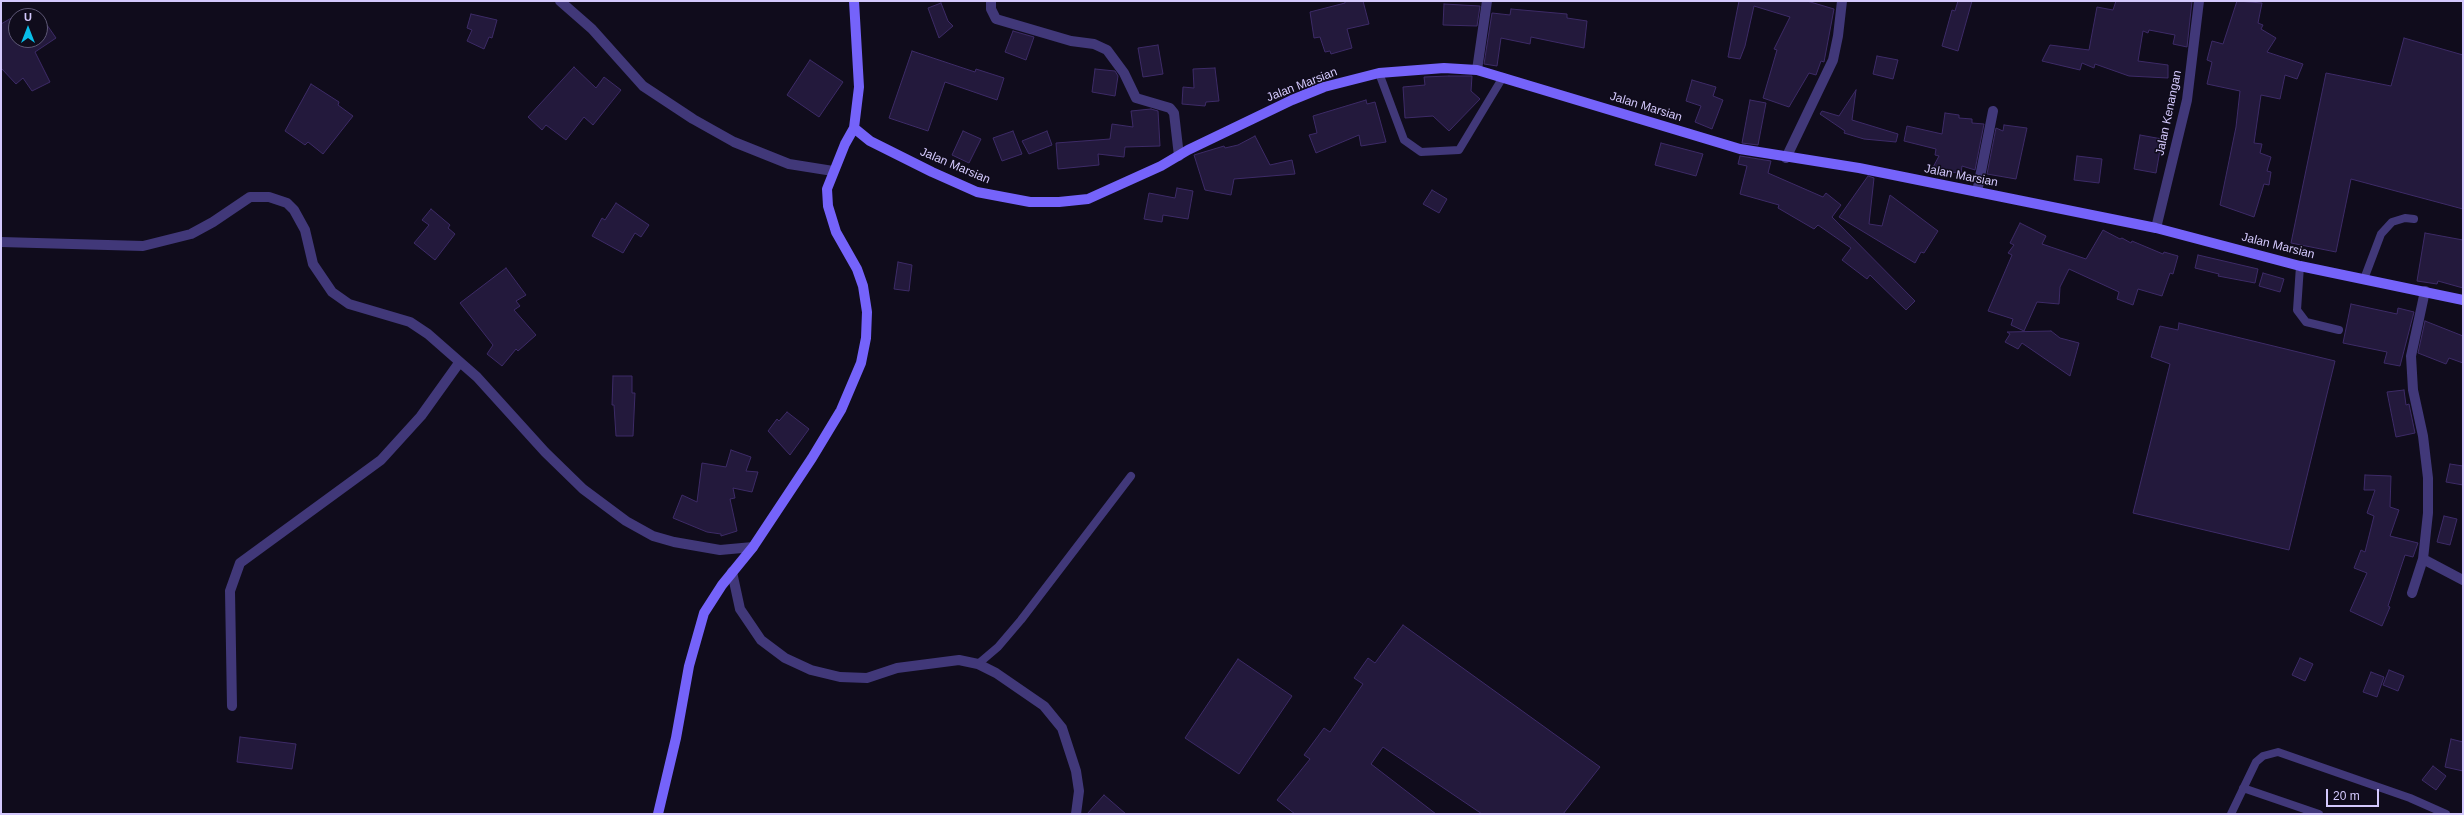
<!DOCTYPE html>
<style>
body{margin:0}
#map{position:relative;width:2464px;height:815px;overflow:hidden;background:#100c1c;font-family:Arial,sans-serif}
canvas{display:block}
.frame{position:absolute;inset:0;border:2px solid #d4c9fd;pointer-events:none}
.north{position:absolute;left:8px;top:8px;width:40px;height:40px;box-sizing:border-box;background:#100c1c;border:1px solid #5e5876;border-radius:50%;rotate:0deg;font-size:11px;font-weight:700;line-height:16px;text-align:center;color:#d4c9fd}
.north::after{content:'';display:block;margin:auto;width:14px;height:18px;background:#08bee9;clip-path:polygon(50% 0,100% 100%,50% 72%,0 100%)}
.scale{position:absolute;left:2326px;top:789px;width:53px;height:18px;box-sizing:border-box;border:2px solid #d4c9fd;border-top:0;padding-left:5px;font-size:12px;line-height:14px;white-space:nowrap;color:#d4c9fd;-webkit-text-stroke:3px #100c1c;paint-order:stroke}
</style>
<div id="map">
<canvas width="2464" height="815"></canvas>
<div class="frame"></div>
<div class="north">U</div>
<div class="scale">20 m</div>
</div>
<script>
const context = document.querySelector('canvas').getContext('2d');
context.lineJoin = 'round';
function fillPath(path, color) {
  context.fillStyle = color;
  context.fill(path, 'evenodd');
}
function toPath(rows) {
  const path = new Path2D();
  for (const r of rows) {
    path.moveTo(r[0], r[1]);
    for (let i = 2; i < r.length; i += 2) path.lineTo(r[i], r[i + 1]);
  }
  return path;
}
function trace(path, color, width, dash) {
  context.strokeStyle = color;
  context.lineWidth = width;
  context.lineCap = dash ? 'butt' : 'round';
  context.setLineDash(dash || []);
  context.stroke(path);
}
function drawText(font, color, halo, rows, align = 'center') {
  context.font = font + ' Arial,sans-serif';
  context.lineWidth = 3;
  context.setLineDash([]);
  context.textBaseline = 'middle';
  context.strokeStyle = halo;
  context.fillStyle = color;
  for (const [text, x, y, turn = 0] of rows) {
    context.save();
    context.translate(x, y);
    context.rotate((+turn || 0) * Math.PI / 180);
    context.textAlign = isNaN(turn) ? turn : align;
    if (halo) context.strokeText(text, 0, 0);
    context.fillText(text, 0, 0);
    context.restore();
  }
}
const building = toPath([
 [1345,1,1363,1,1369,24,1347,29,1352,48,1331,54,1330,51,1325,52,1320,37,1314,38,1310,12,1345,3,1345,1],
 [1739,1,1807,1,1834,9,1824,62,1821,61,1816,75,1809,73,1789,107,1763,98,1777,50,1774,49,1790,17,1754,6,1745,46,1740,59,1728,57,1739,1],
 [1958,1,1972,1,1958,51,1942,46,1952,10,1955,11,1958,1],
 [2116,1,2192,1,2187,47,2173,44,2175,35,2149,30,2148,33,2143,31,2138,61,2168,65,2168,78,2129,76,2095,64,2094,68,2082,63,2080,70,2042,61,2050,45,2089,50,2097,7,2113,10,2116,1],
 [2237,1,2262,3,2258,23,2263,25,2261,29,2276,38,2267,52,2303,64,2297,79,2285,75,2280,99,2261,95,2254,143,2262,144,2260,153,2271,157,2267,171,2271,172,2269,185,2264,184,2254,217,2220,205,2236,127,2240,91,2207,84,2212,62,2207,60,2212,41,2223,44,2237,1],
 [941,3,948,21,953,26,939,38,928,8,941,3],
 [1444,4,1480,6,1477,26,1443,25,1444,4],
 [1511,9,1567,14,1567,18,1587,21,1584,48,1531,37,1530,44,1501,38,1497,66,1484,64,1492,13,1510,15,1511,9],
 [38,12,56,38,35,52,50,82,32,91,23,78,16,84,1,68,1,24,20,13,21,16,16,16,16,40,40,40,40,16,32,16,38,12],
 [471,14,497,20,492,38,489,37,484,49,467,41,472,30,467,28,471,14],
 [1013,31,1034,37,1026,60,1005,52,1013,31],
 [2404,38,2463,55,2463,209,2351,179,2336,252,2291,243,2326,73,2391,86,2404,38],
 [1158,45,1163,74,1143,77,1138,48,1158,45],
 [912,51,975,72,976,69,1004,78,997,100,945,82,928,131,889,118,912,51],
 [1877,56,1898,60,1893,79,1873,74,1877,56],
 [810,60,843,82,819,117,787,95,810,60],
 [574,67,596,88,604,77,621,90,593,125,584,117,566,140,546,125,542,130,528,117,574,67],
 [1215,68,1219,101,1206,102,1205,106,1182,104,1183,87,1194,88,1193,69,1215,68],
 [1095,69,1115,71,1118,76,1115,96,1092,92,1095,69],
 [1449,76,1472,76,1471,91,1480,99,1449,131,1433,116,1405,118,1403,87,1425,85,1424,77,1449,76],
 [1692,80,1716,87,1713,96,1723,100,1712,129,1695,122,1701,106,1686,101,1692,80],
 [311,84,339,102,338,105,353,116,323,154,308,142,305,145,285,131,311,84],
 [1856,90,1852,120,1898,134,1896,142,1864,139,1844,133,1845,131,1820,114,1822,111,1839,116,1856,90],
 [1366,100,1367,104,1375,102,1386,142,1361,146,1359,135,1316,153,1309,135,1317,133,1313,116,1366,100],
 [1750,100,1766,103,1758,145,1742,143,1750,100],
 [1151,109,1158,111,1160,146,1125,147,1124,157,1098,154,1099,165,1058,169,1056,143,1110,139,1112,124,1133,127,1131,111,1151,109],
 [1945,113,1959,115,1959,118,1972,119,1972,123,1984,124,1975,170,1962,166,1961,173,1931,171,1939,156,1935,155,1936,149,1904,141,1907,126,1942,134,1945,113],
 [2004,125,2027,128,2016,179,1987,174,1996,128,2003,131,2004,125],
 [963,131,981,139,969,163,952,155,963,131],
 [1013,131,1022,154,1002,161,993,138,1013,131],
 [1047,131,1052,145,1029,154,1022,141,1047,131],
 [2140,135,2162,139,2156,173,2134,169,2140,135],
 [1255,136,1270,165,1292,160,1295,174,1234,179,1231,195,1205,190,1194,155,1224,146,1225,148,1238,145,1255,136],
 [1661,143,1703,154,1696,176,1655,165,1661,143],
 [1740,156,1771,161,1768,173,1823,197,1826,193,1841,205,1832,217,1915,301,1906,310,1870,275,1867,279,1842,260,1851,248,1818,225,1814,229,1778,208,1779,205,1740,194,1747,166,1738,164,1740,156],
 [2077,156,2102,159,2099,183,2074,180,2077,156],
 [1868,176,1874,178,1869,224,1882,226,1890,195,1938,231,1924,253,1921,252,1915,263,1839,217,1868,176],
 [1177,188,1193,191,1188,219,1163,215,1162,222,1144,219,1149,193,1175,198,1177,188],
 [1432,190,1447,199,1439,213,1423,204,1432,190],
 [616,203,649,225,641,237,635,233,623,253,592,236,602,218,605,220,616,203],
 [431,209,450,225,448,228,455,234,435,260,414,243,429,225,422,220,431,209],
 [2020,223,2046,236,2042,244,2086,259,2103,230,2120,239,2122,238,2131,243,2132,241,2163,254,2164,252,2178,256,2173,274,2170,273,2162,296,2138,289,2133,305,2117,299,2119,292,2069,269,2060,287,2059,304,2037,302,2024,331,2011,325,2013,319,1988,311,2012,255,2008,253,2014,245,2010,243,2020,223],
 [2425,233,2463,240,2463,288,2438,281,2437,284,2417,281,2425,233],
 [2198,255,2258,269,2255,283,2218,276,2219,274,2195,268,2198,255],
 [898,262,912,265,909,291,894,289,898,262],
 [506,268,526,295,516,301,520,306,514,310,536,335,518,351,516,349,502,366,487,354,493,345,460,303,506,268],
 [2263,273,2284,279,2280,292,2259,286,2263,273],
 [2351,304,2397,314,2398,308,2414,312,2400,366,2384,363,2387,352,2343,343,2351,304],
 [2425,321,2463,336,2463,363,2449,358,2446,364,2418,353,2425,321],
 [2179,323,2335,361,2289,550,2133,513,2170,364,2151,357,2160,326,2178,330,2179,323],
 [2051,331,2060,338,2079,343,2070,376,2022,343,2018,349,2005,342,2010,334,2007,332,2051,331],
 [613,376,632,376,632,393,635,393,633,436,616,436,614,405,612,405,613,376],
 [2404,390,2406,405,2409,404,2415,433,2396,437,2387,392,2404,390],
 [787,412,809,429,790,455,768,431,777,419,779,421,787,412],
 [731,450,751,457,746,471,758,472,752,492,733,488,735,498,730,499,737,531,721,536,721,534,707,532,673,518,682,495,697,502,702,463,726,467,731,450],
 [2450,464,2463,466,2463,485,2446,482,2450,464],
 [2365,475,2391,476,2390,507,2399,510,2390,536,2418,543,2413,557,2405,555,2388,606,2390,607,2382,626,2350,611,2367,573,2354,568,2361,550,2365,552,2374,516,2367,513,2375,490,2364,490,2365,475],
 [2444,516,2457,519,2450,545,2437,542,2444,516],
 [1403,625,1600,767,1563,814,1482,814,1383,747,1371,764,1436,814,1295,814,1277,800,1310,759,1304,755,1324,728,1330,732,1363,684,1354,678,1368,658,1375,663,1403,625],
 [2300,658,2313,664,2305,681,2292,675,2300,658],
 [1238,659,1292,696,1239,774,1185,738,1238,659],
 [2389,670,2404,676,2398,691,2383,685,2389,670],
 [2371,672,2384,677,2377,697,2363,692,2371,672],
 [240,737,296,744,292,769,237,762,240,737],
 [2451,739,2463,742,2463,771,2445,767,2451,739],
 [2433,766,2446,776,2436,790,2422,780,2433,766],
 [1104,795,1126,814,1087,814,1104,795]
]);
fillPath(building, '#23193c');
trace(building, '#3d2b67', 1);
trace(toPath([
 [1379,73,1404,140,1421,152,1459,150,1503,77],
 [2300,266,2297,310,2306,322,2339,330],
 [2364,279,2381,234,2392,222,2405,218,2414,219],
 [978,664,998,647,1021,620,1131,476],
 [2243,788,2319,814],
 [2231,814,2256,762,2263,756,2278,752,2410,798,2446,814]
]), '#413879', 8);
trace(toPath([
 [560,1,592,29,643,86,693,119,734,142,789,164,833,171],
 [991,1,991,9,996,19,1071,41,1094,44,1107,50,1124,73,1136,98,1170,108,1174,113,1179,156],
 [1477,70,1487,1],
 [1786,158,1833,60,1838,36,1842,1],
 [1977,192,1993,111],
 [2156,228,2187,100,2199,1],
 [1,242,143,246,191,234,213,222,250,197,269,197,287,203,294,210,305,230,313,264,332,292,349,304,410,322,428,334,477,377,545,452,583,489,626,521,653,536,674,542,720,550,753,547],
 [2423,559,2463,580],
 [732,572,740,609,761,640,785,658,811,670,840,677,867,678,897,668,959,660,978,664,996,673,1044,706,1062,728,1076,771,1079,791,1076,814],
 [2412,593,2423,559,2428,513,2428,478,2423,436,2413,390,2411,356,2425,291],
 [232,706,230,591,240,563,381,460,421,416,459,363]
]), '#413879', 10);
trace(toPath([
 [854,128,870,141,932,172,977,192,1030,202,1059,202,1088,199,1161,166,1188,150,1292,100,1324,87,1379,73,1444,68,1477,70,1740,149,1859,168,2156,228,2300,266,2463,300],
 [658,814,676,738,689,666,704,613,722,585,753,547,812,458,841,410,861,363,866,338,867,312,863,286,857,269,836,232,828,206,827,189,845,144,854,128,859,87,854,1]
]), '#7563fa', 10);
drawText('12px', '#d4c9fd', '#100c1c', [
 ["Jalan Marsian",1302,85,-21],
 ["Jalan Marsian",1646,107,17],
 ["Jalan Kenangan",2169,113,-78],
 ["Jalan Marsian",955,166,23],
 ["Jalan Marsian",1961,176,11],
 ["Jalan Marsian",2278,246,14]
]);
</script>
